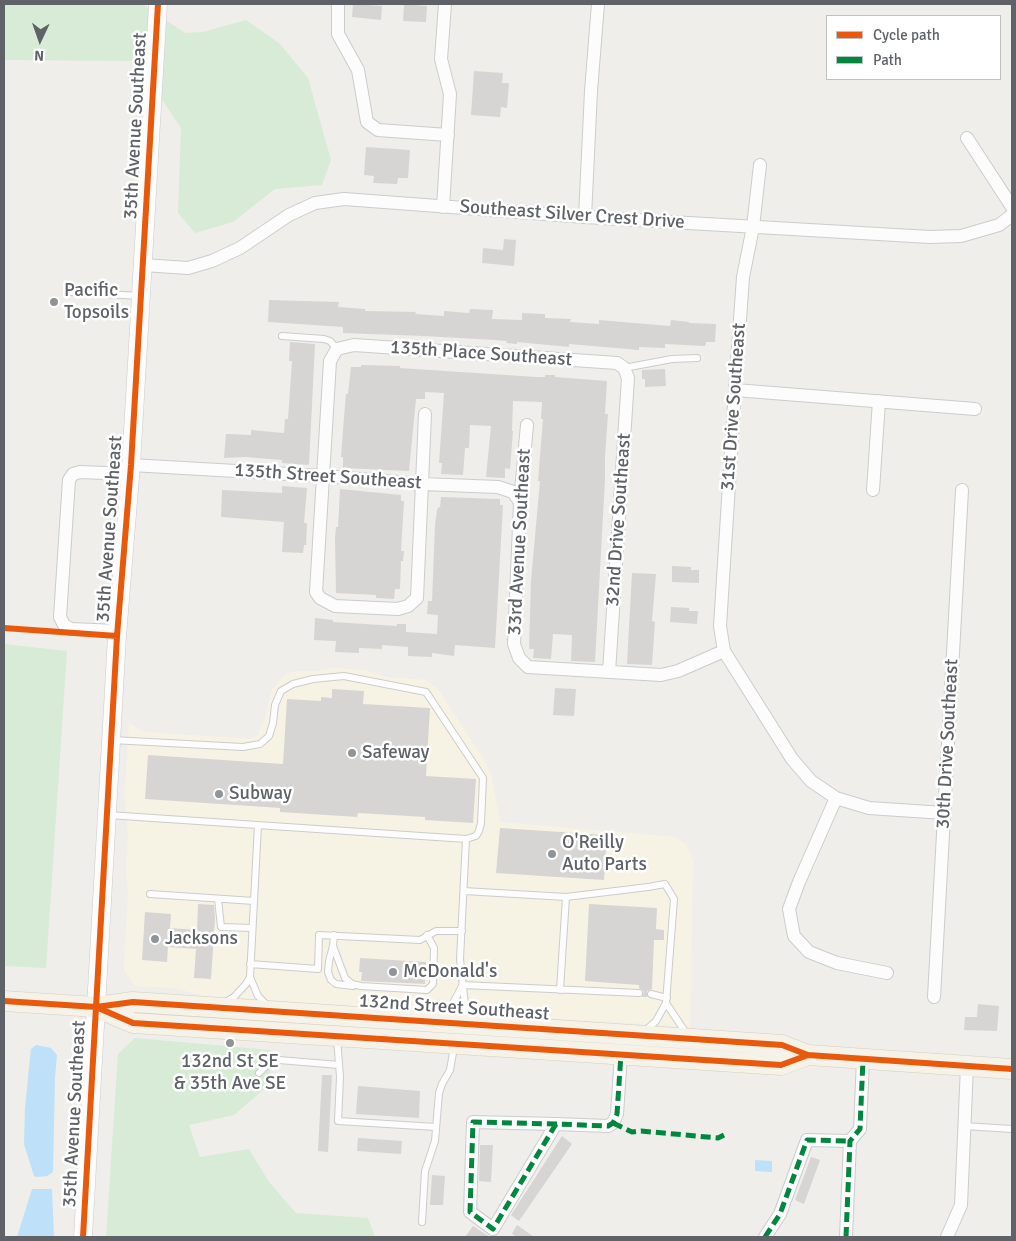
<!DOCTYPE html>
<style>
body{margin:0}
#map{position:relative;width:1016px;height:1241px;overflow:hidden;background:#efeeea;font-family:Signika,sans-serif}
canvas{display:block}
.frame{position:absolute;inset:0;border:5px solid #5f6368;pointer-events:none}
.legend{position:absolute;left:826px;top:15px;width:175px;height:65px;box-sizing:border-box;background:#fff;border:1px solid #bfc1c3;margin:0;padding:6px 9px;list-style:none;font-size:15px;color:#5f6368}
.legend li{display:flex;align-items:center;gap:10px;height:25px}
.legend b{width:25px;border:1px solid #bfc1c3}
.north{position:absolute;left:15px;top:15px;width:50px;height:50px;-webkit-text-stroke:4px #fff;paint-order:stroke;rotate:183deg;font-size:14px;font-weight:700;line-height:20px;text-align:center;color:#5f6368}
.north::after{content:'';display:block;margin:auto;width:18px;height:22px;background:#5f6368;clip-path:polygon(50% 0,100% 100%,50% 72%,0 100%)}
</style>
<div id="map">
<canvas width="1016" height="1241"></canvas>
<div class="frame"></div>
<ul class="legend">
<li><b style="height:6px;background:#e8590c"></b>Cycle path</li>
<li><b style="height:6px;background:#00873e"></b>Path</li>
</ul>
<div class="north">N</div>
</div>
<script>
const context = document.querySelector('canvas').getContext('2d');
context.lineJoin = 'round';
function fillPath(path, color) {
  context.fillStyle = color;
  context.fill(path, 'evenodd');
}
function toPath(rows) {
  const path = new Path2D();
  for (const r of rows) {
    path.moveTo(r[0], r[1]);
    for (let i = 2; i < r.length; i += 2) path.lineTo(r[i], r[i + 1]);
  }
  return path;
}
function trace(path, color, width, dash) {
  context.strokeStyle = color;
  context.lineWidth = width;
  context.lineCap = dash ? 'butt' : 'round';
  context.setLineDash(dash || []);
  context.stroke(path);
}
function drawText(font, color, halo, rows, align = 'center') {
  context.font = font + ' Signika,sans-serif';
  context.lineWidth = 5;
  context.setLineDash([]);
  context.textBaseline = 'middle';
  context.strokeStyle = halo;
  context.fillStyle = color;
  for (const [text, x, y, turn = 0] of rows) {
    context.save();
    context.translate(x, y);
    context.rotate((+turn || 0) * Math.PI / 180);
    context.textAlign = isNaN(turn) ? turn : align;
    if (halo) context.strokeText(text, 0, 0);
    context.fillText(text, 0, 0);
    context.restore();
  }
}
fillPath(toPath([
 [334,668,364,670,385,677,426,680,438,689,485,761,491,774,500,822,674,837,686,844,693,860,690,1027,205,996,174,988,135,986,124,970,128,893,126,871,128,837,125,792,129,723,144,732,250,739,257,736,265,719,272,689,285,675,294,671,318,671]
]), '#f7f3e4');
fillPath(toPath([
 [4,4,142,4,185,33,203,32,246,20,279,43,308,78,331,160,322,185,275,189,233,222,195,233,178,213,181,128,136,61,4,60],
 [4,644,67,651,46,968,4,966],
 [135,1038,271,1050,270,1084,234,1115,189,1125,200,1157,249,1149,269,1182,296,1213,368,1218,375,1237,106,1237,118,1054]
]), '#d8ebd6');
fillPath(toPath([
 [36,1045,51,1048,57,1055,55,1077,53,1172,47,1176,37,1177,34,1176,24,1144,25,1108,30,1058,31,1049],
 [755,1160,772,1161,772,1172,755,1171],
 [32,1189,52,1189,54,1237,17,1237]
]), '#bfe0f9');
fillPath(toPath([
 [353,4,382,6,381,20,352,17],
 [404,4,427,6,426,22,403,21],
 [474,71,503,73,502,83,509,83,507,108,501,107,500,117,471,115],
 [366,147,410,150,408,178,398,178,397,184,373,183,374,176,364,175],
 [504,239,516,240,514,266,482,263,483,248,503,250],
 [269,300,339,302,338,307,365,309,365,311,416,312,415,314,444,316,444,311,469,313,470,309,493,310,492,319,522,320,522,313,545,314,545,318,571,319,570,322,599,324,599,320,670,326,671,320,689,322,689,323,716,324,715,342,706,342,705,346,665,344,665,348,639,347,639,350,569,344,569,347,517,342,517,344,506,343,507,341,495,340,424,336,343,333,343,327,268,322],
 [290,342,315,344,309,465,282,463,282,460,245,457,224,458,226,434,251,435,251,430,284,433,285,419,288,419,292,361,289,361],
 [361,365,400,366,400,368,536,377,545,377,545,375,555,375,555,377,607,381,605,414,608,414,605,457,605,479,595,662,571,661,572,635,553,634,551,659,533,658,534,649,529,649,531,581,540,481,538,481,543,419,541,419,542,402,513,401,512,431,513,431,510,469,505,468,505,478,486,477,491,426,470,425,469,448,465,448,463,475,441,474,442,463,439,463,444,393,425,392,425,399,416,399,409,471,343,468,343,457,341,457,344,417,346,394,348,394,351,367,361,367],
 [665,369,666,386,645,387,645,379,642,379,642,370],
 [282,486,307,488,304,523,307,523,306,545,304,545,303,553,282,552,284,522,221,517,222,490,282,493],
 [340,489,401,495,401,501,404,501,401,551,404,551,403,561,401,561,400,589,395,589,394,599,376,598,376,595,336,593,335,538,336,527,338,527],
 [441,497,500,499,500,505,503,505,495,648,455,645,454,656,432,653,432,657,408,656,408,647,382,645,382,649,359,648,359,653,335,652,336,641,314,640,315,618,333,620,333,622,397,626,397,624,406,624,406,632,437,634,438,615,427,614,428,601,432,601,435,525,437,510,439,507,440,507],
 [672,566,691,567,691,570,699,570,699,583,672,582],
 [632,573,656,574,652,621,655,622,652,665,627,664],
 [671,607,689,608,689,611,698,611,697,624,670,622],
 [555,688,576,689,574,716,553,715],
 [332,689,364,691,363,704,430,708,426,776,476,779,473,823,425,820,425,817,358,813,357,817,280,812,280,808,145,799,148,755,283,764,287,699,321,701,321,697,332,698],
 [500,828,607,835,604,880,496,873],
 [198,904,214,905,215,919,211,979,194,978,196,949,168,947,167,962,142,960,145,912,171,914,170,928,197,930],
 [589,904,657,908,656,929,664,930,664,940,654,940,652,989,647,991,647,997,642,997,644,991,639,988,639,985,585,981],
 [360,958,426,962,425,984,361,981,362,972,359,972],
 [978,1004,999,1006,997,1031,964,1030,965,1017,977,1017],
 [322,1075,332,1075,328,1152,318,1151],
 [358,1086,420,1091,419,1118,356,1114],
 [562,1136,572,1144,519,1221,511,1215],
 [358,1138,402,1141,401,1154,357,1151],
 [480,1145,493,1145,491,1182,479,1181],
 [811,1157,820,1160,804,1204,795,1200],
 [432,1175,445,1176,443,1205,430,1205],
 [517,1225,534,1237,517,1237,512,1234],
 [473,1226,490,1237,465,1237]
]), '#d6d5d3');
const lane = toPath([
 [70,292,140,296],
 [282,336,324,339,330,341,337,349],
 [624,368,672,359,697,358],
 [112,740,243,747,260,744,269,736,273,723,275,705,281,691,293,684,313,679,344,676,426,692,483,778,481,823,479,831,476,836,466,839],
 [108,815,466,839,460,959,467,1023],
 [464,891,566,897,648,887,665,884,674,899,666,1003,656,1021,644,1032],
 [150,894,254,901],
 [218,899,221,927,252,928],
 [334,935,333,946,345,978,352,984,361,986,427,990,433,984,434,948,427,935],
 [333,946,329,961,328,972,331,980,336,984,353,986],
 [250,964,318,969,319,935,420,940,436,931,462,931],
 [250,977,258,996,267,1005],
 [462,985,639,993],
 [560,990,566,897],
 [651,994,667,998],
 [224,1003,234,997,246,984,250,977,258,825],
 [666,1003,686,1033],
 [444,1020,462,986],
 [337,1038,340,1077,338,1121,436,1127],
 [259,1073,269,1063,279,1060,339,1065],
 [964,1126,1012,1129],
 [422,1222,425,1171,435,1141,439,1093,442,1084,450,1070,454,1047]
]);
const street = toPath([
 [338,4,338,34,358,70,367,122,378,130,448,135],
 [967,138,1012,207],
 [760,165,753,227,743,277,735,390,720,626,724,651,792,759,811,781,836,798,869,808,944,813],
 [443,207,450,94,441,59,445,4],
 [585,217,591,91,598,4],
 [143,265,188,268,212,261,240,248,289,215,315,203,344,199,585,217,930,237,961,236,999,225,1012,215],
 [735,390,975,409],
 [425,414,417,598,408,606,398,609,335,606,320,598,316,592,330,361,337,349,354,345,617,363,624,368,628,378,609,672],
 [527,425,520,502,514,644,519,658,528,667,661,675,678,671,724,651],
 [131,465,323,476,422,484,498,487,513,492,520,502],
 [873,490,879,401],
 [117,631,71,629,64,625,60,617,69,480,73,474,80,472,130,474],
 [836,798,799,882,789,909,794,936,809,952,837,963,887,973],
 [934,997,962,490],
 [556,1124,493,1229,470,1212,473,1122,556,1124,608,1126,613,1123,617,1114,621,1054],
 [765,1237,780,1214,807,1140,850,1141],
 [846,1237,850,1141,860,1129,863,1059],
 [947,1237,961,1205,967,1066]
]);
const secondary = toPath([
 [83,1237,117,636,131,465,158,4]
]);
const primary = toPath([
 [4,1001,96,1007,133,1002,693,1039,782,1045,808,1055,1012,1069],
 [98,1008,133,1023,474,1045,781,1065,808,1055]
]);
trace(lane, '#cbcccc', 8);
trace(street, '#cbcccc', 14);
trace(secondary, '#cacacb', 19);
trace(primary, '#d7ceb8', 21);
trace(lane, '#fdfcfc', 6);
trace(street, '#fdfcfc', 12);
trace(secondary, '#fdfcfc', 18);
trace(primary, '#f4f2e9', 20);
trace(toPath([
 [613,1123,632,1132,641,1131,718,1138,724,1135],
 [556,1124,493,1229,470,1212,473,1122,556,1124,608,1126,613,1123,617,1114,621,1054],
 [765,1237,780,1214,807,1140,850,1141],
 [846,1237,850,1141,860,1129,863,1059]
]), '#00873e', 5, [10, 5]);
trace(toPath([
 [4,628,117,636],
 [4,1001,96,1007,133,1002,693,1039,782,1045,808,1055,1012,1069],
 [96,1007,133,1023,474,1045,781,1065,808,1055],
 [83,1237,117,636,131,465,158,4]
]), '#e8590c', 6);
for (const [x, y, r, color] of [
 [54,302,5,"#919496"],
 [352,753,5,"#919496"],
 [219,794,5,"#919496"],
 [552,854,5,"#919496"],
 [155,939,5,"#919496"],
 [393,972,5,"#919496"],
 [230,1043,5,"#919496"]
]) {
  const dot = new Path2D();
  dot.arc(x, y, r, 0, 2 * Math.PI);
  context.fillStyle = color;
  context.fill(dot);
  trace(dot, '#fff', 2);
}
drawText('19px', '#5f6368', '#fff', [
 ["35th Avenue Southeast",136,126,-87],
 ["Southeast Silver Crest Drive",572,215,4],
 ["135th Place Southeast",481,354,4],
 ["31st Drive Southeast",734,407,-86],
 ["135th Street Southeast",328,477,4],
 ["32nd Drive Southeast",619,520,-86],
 ["35th Avenue Southeast",110,529,-86],
 ["33rd Avenue Southeast",520,542,-87],
 ["30th Drive Southeast",948,744,-87],
 ["132nd Street Southeast",454,1008,4],
 ["35th Avenue Southeast",75,1114,-87]
]);
drawText('19px', '#5f6368', '#fff', [
 ["Pacific",64,291],
 ["Topsoils",64,313],
 ["Safeway",362,753],
 ["Subway",229,794],
 ["O'Reilly",562,843],
 ["Auto Parts",562,865],
 ["Jacksons",165,939],
 ["McDonald's",403,972],
 ["132nd St SE",230,1062,"center"],
 ["& 35th Ave SE",230,1084,"center"]
], 'left');
</script>
